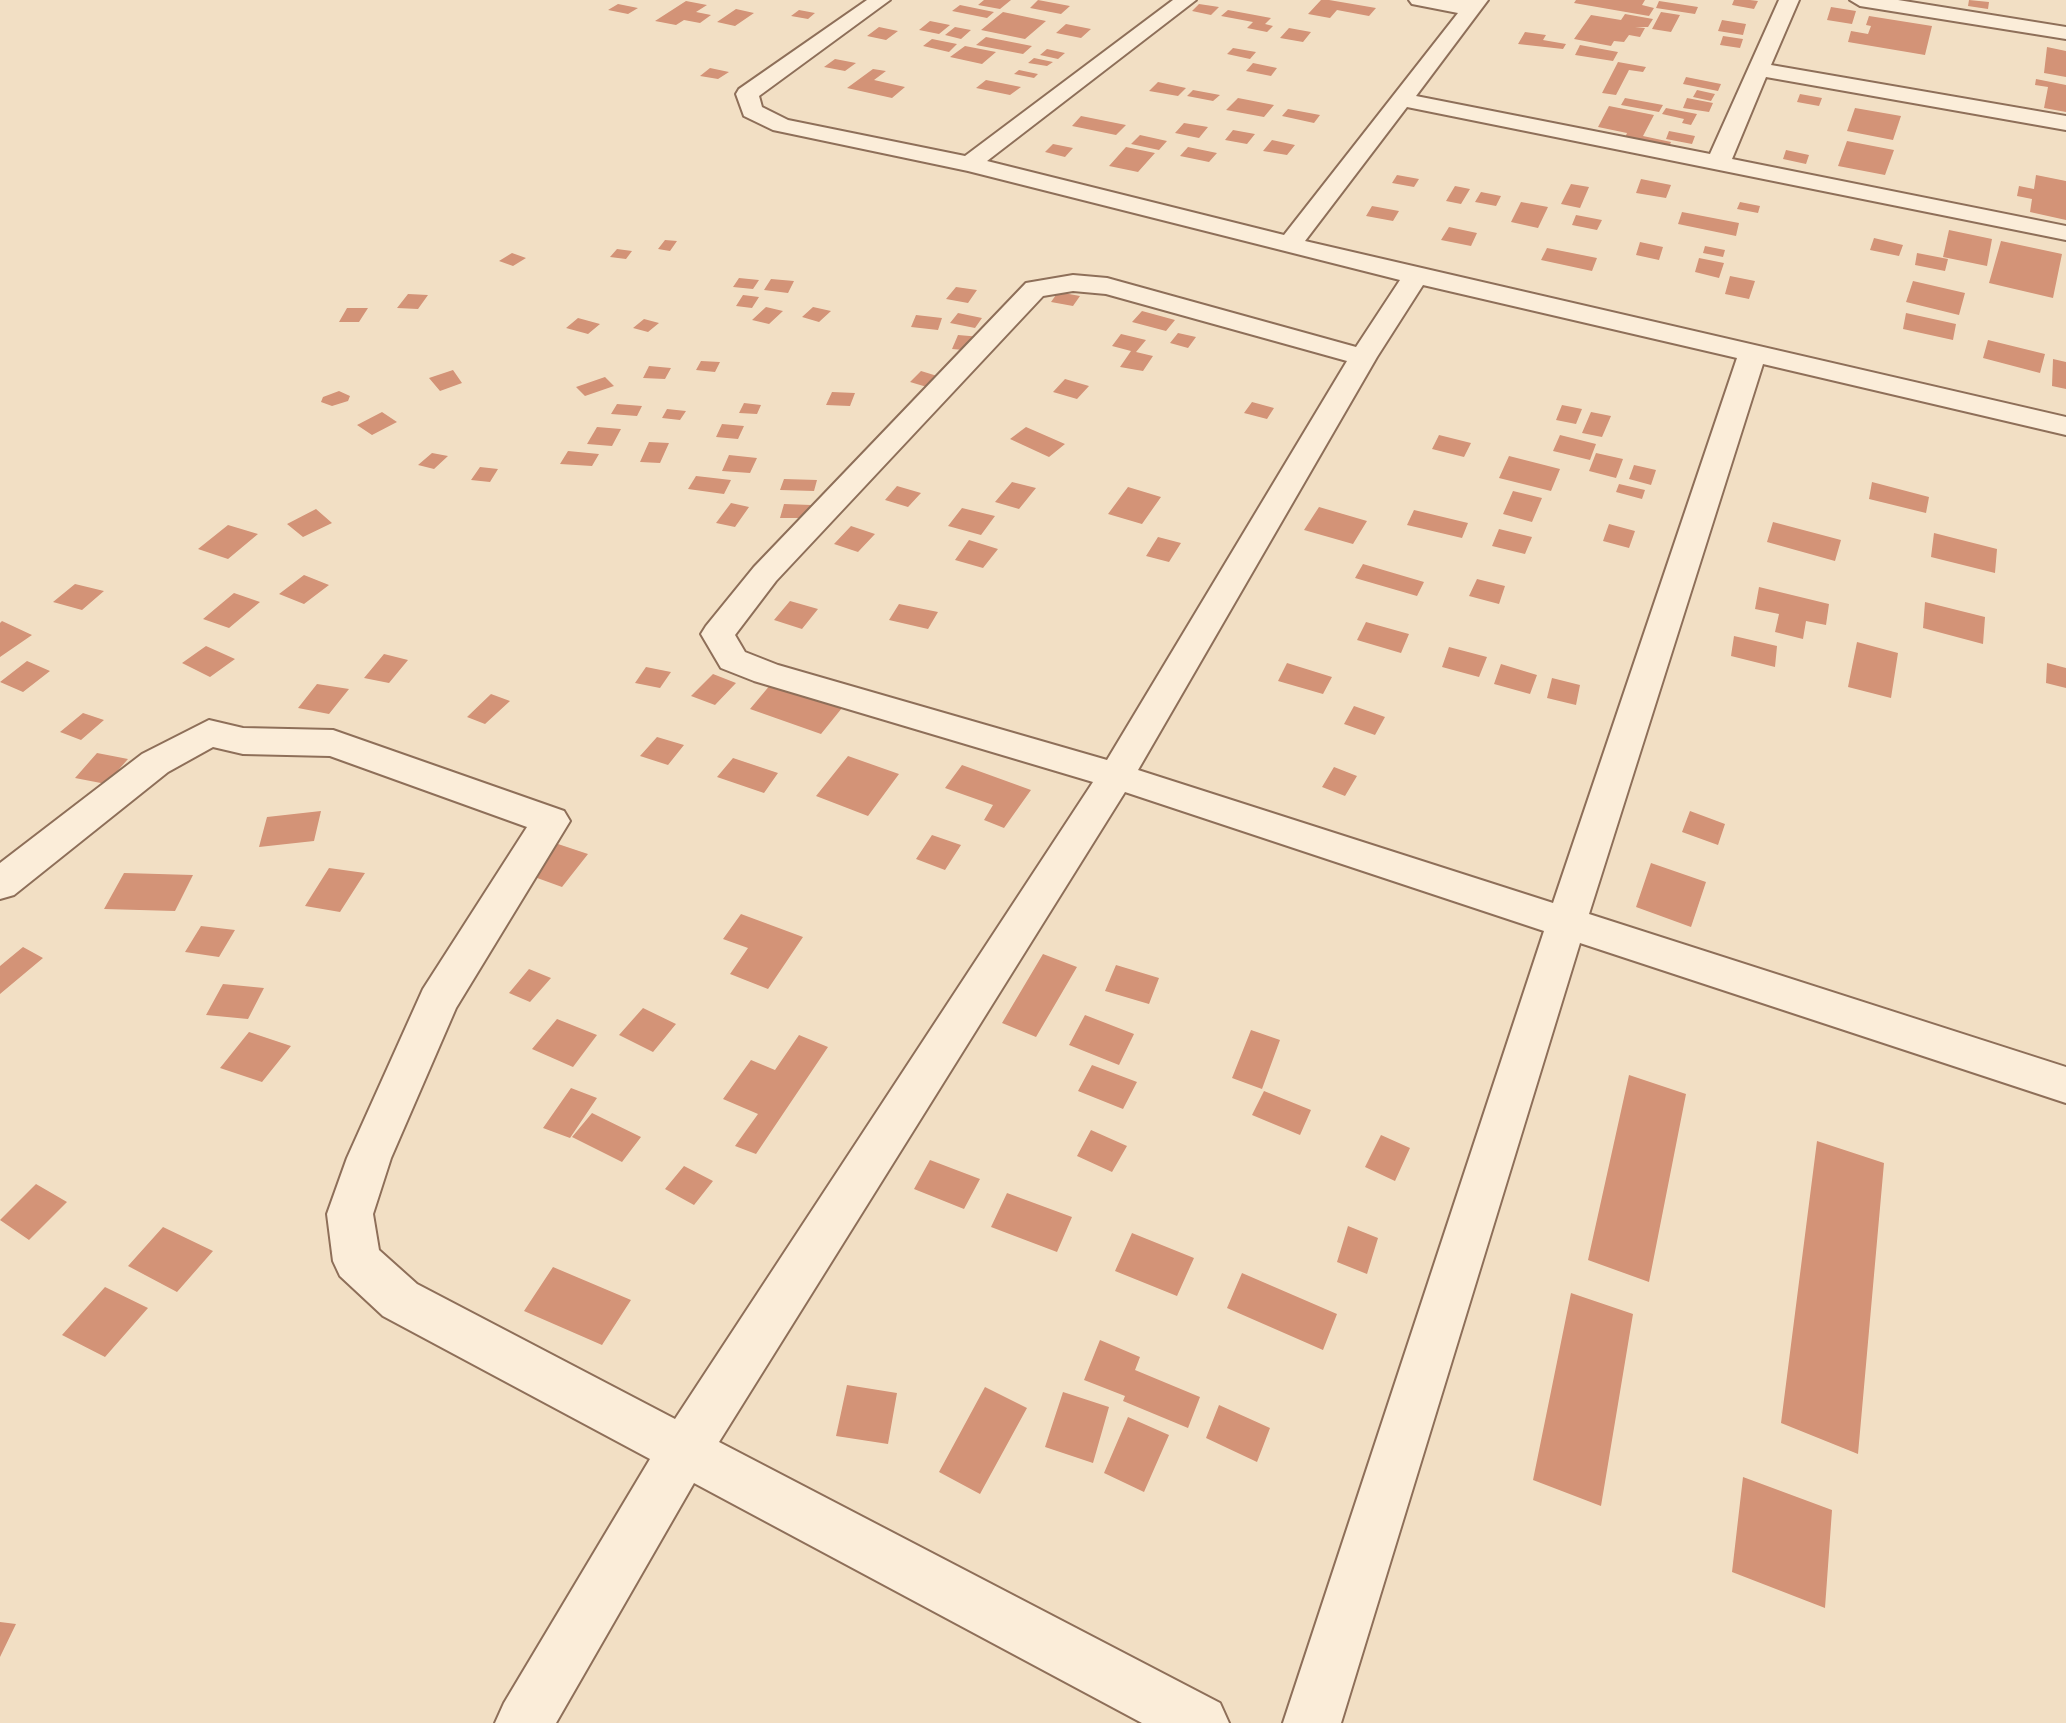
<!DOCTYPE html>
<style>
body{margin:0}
canvas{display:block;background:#f2dfc4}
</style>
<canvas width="2066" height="1723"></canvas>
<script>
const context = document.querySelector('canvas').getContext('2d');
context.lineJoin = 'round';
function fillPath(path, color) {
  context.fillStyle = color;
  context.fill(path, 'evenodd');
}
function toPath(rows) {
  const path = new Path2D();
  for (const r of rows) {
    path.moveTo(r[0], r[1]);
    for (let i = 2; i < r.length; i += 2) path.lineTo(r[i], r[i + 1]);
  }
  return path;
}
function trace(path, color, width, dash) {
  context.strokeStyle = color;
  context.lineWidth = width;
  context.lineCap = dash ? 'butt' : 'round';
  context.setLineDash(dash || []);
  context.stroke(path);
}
fillPath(toPath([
 [984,0,1011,0,1000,9,978,5],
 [1038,0,1070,6,1061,14,1030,8],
 [1321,0,1329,0,1376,8,1369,16,1337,10,1330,18,1308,14],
 [1576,0,1645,0,1642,5,1654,8,1649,16,1574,3],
 [1734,0,1750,0,1758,1,1754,9,1732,5],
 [1969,0,1989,2,1988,9,1968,6],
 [686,1,707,5,696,12,711,15,700,23,684,20,676,25,655,21],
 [1659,1,1698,7,1695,14,1656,8],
 [618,4,638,8,628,14,608,10],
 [1199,4,1219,7,1211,15,1192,11],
 [960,5,994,12,987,18,952,11],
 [1831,7,1856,11,1852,24,1827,20],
 [736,9,754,13,735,26,717,22],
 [799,10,815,13,808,19,791,16],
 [1228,10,1271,18,1265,24,1273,26,1267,32,1247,28,1253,22,1221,16],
 [1003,12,1046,21,1025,39,981,30],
 [1661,12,1680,15,1671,32,1652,29],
 [1625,14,1653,19,1648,27,1635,27,1645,28,1640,37,1629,35,1624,42,1614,41,1611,46,1574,39,1591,15,1621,20],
 [1869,16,1932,26,1925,55,1848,42,1851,31,1868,34,1871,26,1866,25],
 [1722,20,1746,24,1743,35,1718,31],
 [930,21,950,25,939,34,919,30],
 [1066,24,1091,29,1081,38,1056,33],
 [879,27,898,31,886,40,867,36],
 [955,27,971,30,961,39,945,35],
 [1289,28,1311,32,1303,42,1280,38],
 [1525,32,1546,35,1543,40,1566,44,1563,49,1518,44],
 [1723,36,1743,39,1740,48,1720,45],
 [986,37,1032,46,1023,54,976,45],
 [932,39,957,44,949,52,923,46],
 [1580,45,1618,52,1613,61,1575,55],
 [965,46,996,52,982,64,950,57],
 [2047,47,2066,51,2066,77,2044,73],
 [1233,48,1256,52,1250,59,1227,54],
 [1047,49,1065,53,1058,59,1040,55],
 [1034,58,1053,62,1047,66,1028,63],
 [835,59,856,63,845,71,824,67],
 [1618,62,1646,67,1643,72,1629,70,1616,95,1602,93],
 [1253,63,1277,68,1271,76,1246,71],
 [710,68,729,72,718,79,700,76],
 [873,69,886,71,874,80,905,87,892,98,847,88],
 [1019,70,1038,74,1034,78,1014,74],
 [1686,77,1721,84,1718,91,1683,84],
 [2036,79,2066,85,2066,112,2044,108,2048,87,2035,85],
 [986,80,1021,87,1010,95,976,88],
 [1158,82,1186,88,1178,96,1149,91],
 [1193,90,1220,95,1213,101,1187,96],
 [1697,90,1715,94,1711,101,1693,97],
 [1800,94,1822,98,1819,106,1797,102],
 [1238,98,1274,105,1264,117,1226,110],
 [1625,98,1663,105,1659,112,1621,105],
 [1687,98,1713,103,1709,112,1683,108],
 [1609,106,1654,115,1643,136,1671,142,1668,149,1624,140,1627,133,1598,127],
 [1666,108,1697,114,1691,125,1682,123,1684,119,1662,114],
 [1855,108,1901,116,1893,140,1847,131],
 [1288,109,1320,115,1314,123,1282,116],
 [1081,116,1126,125,1116,135,1072,126],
 [1184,123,1208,127,1199,138,1175,133],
 [1233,130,1255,134,1247,144,1225,140],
 [1669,131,1695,136,1692,144,1666,139],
 [1140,135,1167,141,1159,150,1131,144],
 [1272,140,1295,145,1287,155,1263,151],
 [1847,141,1894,150,1885,175,1838,166],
 [1053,144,1073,148,1065,157,1045,152],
 [1126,147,1155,153,1138,172,1109,166],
 [1188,147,1217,153,1209,162,1180,156],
 [1786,150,1809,155,1806,164,1783,159],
 [1397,175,1419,179,1414,187,1392,183],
 [2036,175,2066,181,2066,220,2030,212,2032,199,2017,196,2019,186,2034,189],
 [1641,179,1671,185,1666,198,1636,193],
 [1571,184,1589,187,1580,208,1561,204],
 [1455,186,1470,189,1461,204,1446,201],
 [1481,192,1501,196,1496,206,1475,202],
 [1521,202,1548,207,1538,228,1511,222],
 [1740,202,1760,206,1758,213,1737,209],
 [1372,206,1399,211,1393,221,1366,216],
 [1682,212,1739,223,1736,236,1678,224],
 [1576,215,1602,220,1597,230,1572,225],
 [1449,227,1477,233,1471,246,1441,240],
 [1949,230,1992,239,1987,266,1943,257],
 [1874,238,1903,245,1899,256,1870,250],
 [665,240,677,241,670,251,658,249],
 [2001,241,2062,254,2053,298,1989,283],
 [1640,242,1663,247,1659,260,1636,255],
 [1705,246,1725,250,1723,257,1703,253],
 [1547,248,1597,258,1592,271,1541,260],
 [617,249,632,251,626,259,610,257],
 [512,253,526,258,513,266,499,261],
 [1917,253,1948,259,1945,271,1915,265],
 [1699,258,1724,263,1719,278,1695,272],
 [1730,276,1755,281,1749,299,1725,294],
 [739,278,759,280,753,289,733,287],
 [771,279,794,281,788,293,764,290],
 [1913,281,1965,293,1959,315,1906,302],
 [956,287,977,290,968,303,946,299],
 [1058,292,1080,296,1073,306,1051,302],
 [408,294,428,295,418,309,397,308],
 [743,295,759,297,752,308,736,306],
 [766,307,783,311,769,324,752,320],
 [813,307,831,311,819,322,802,317],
 [347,308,368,308,359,322,339,322],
 [1142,311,1175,320,1166,331,1132,322],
 [958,313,982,318,975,328,950,323],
 [1906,313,1956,324,1953,340,1903,329],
 [916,315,942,318,938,330,911,327],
 [578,318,600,324,588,334,566,328],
 [644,319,659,323,648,332,633,328],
 [1178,333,1196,337,1188,348,1170,343],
 [1121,334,1146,340,1136,352,1153,356,1143,371,1120,367,1131,351,1112,346],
 [958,335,981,337,976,351,952,349],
 [1988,340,2045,354,2040,373,1983,358],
 [2053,359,2066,362,2066,389,2052,386],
 [701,361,720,362,715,372,696,370],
 [649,366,671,368,665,379,643,378],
 [453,370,462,383,440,391,429,378],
 [921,371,947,379,937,390,910,382],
 [605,377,614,386,585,396,576,387],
 [1065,379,1089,386,1077,399,1053,392],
 [339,391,350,396,348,401,332,406,321,402,323,397],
 [832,392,855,393,850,406,826,405],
 [1252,402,1274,408,1267,419,1244,413],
 [744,403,761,405,757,414,739,413],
 [617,404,642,406,637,416,611,414],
 [1562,405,1582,409,1576,424,1556,420],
 [667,409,686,411,680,420,662,418],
 [382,412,397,422,372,435,357,425],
 [1591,412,1611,416,1602,437,1582,433],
 [722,424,744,426,738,439,716,437],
 [597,427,621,429,612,446,587,444],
 [1026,427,1065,444,1049,457,1010,439],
 [1439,435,1471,443,1464,457,1432,449],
 [1560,435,1596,444,1590,460,1553,451],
 [649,442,669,443,660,463,640,462],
 [568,451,599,454,592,466,560,464],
 [432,453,448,456,434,469,418,465],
 [1596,453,1623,459,1616,478,1589,471],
 [729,455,757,458,750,473,722,471],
 [1509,456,1560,469,1551,491,1499,478],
 [1634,465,1656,470,1651,485,1629,479],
 [480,467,498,469,490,482,471,480],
 [696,476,731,480,724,494,688,489],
 [784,479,817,480,814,491,780,490],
 [1012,482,1036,488,1019,509,995,502],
 [1872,482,1929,497,1926,513,1869,499],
 [1619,484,1645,490,1642,499,1616,492],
 [897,486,921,493,908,507,885,500],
 [1128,487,1161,497,1142,524,1108,514],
 [1513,491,1542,498,1532,522,1503,514],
 [731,503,749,507,735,527,716,523],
 [784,504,811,505,807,518,780,518],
 [1319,507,1367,521,1353,544,1304,530],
 [962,508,995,516,981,535,948,526],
 [316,509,332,523,303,537,287,524],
 [1414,510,1468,523,1462,538,1407,525],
 [1773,522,1841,540,1835,561,1767,542],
 [1609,524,1635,531,1629,548,1603,541],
 [228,525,258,534,228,559,198,549],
 [851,526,875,534,858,552,834,544],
 [1499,529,1532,537,1525,554,1492,546],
 [1934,533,1997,549,1995,573,1931,557],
 [1158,537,1181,543,1169,562,1146,556],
 [969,540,998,549,983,568,955,560],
 [1363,564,1424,582,1417,596,1355,578],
 [304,575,329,585,304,604,279,594],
 [1477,579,1505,586,1499,604,1469,596],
 [75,584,104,591,82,610,53,602],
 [1759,587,1829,604,1826,625,1806,621,1803,639,1775,632,1779,614,1755,609],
 [234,593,260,602,229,628,203,619],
 [790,601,818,609,802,629,774,620],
 [1925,602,1985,617,1983,644,1923,628],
 [899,604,938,612,928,629,889,620],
 [2,621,32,635,0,657,0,623],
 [1366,622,1409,634,1401,653,1357,640],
 [1734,636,1777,646,1775,667,1731,656],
 [1857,642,1898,653,1891,698,1848,687],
 [206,646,235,659,210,677,182,663],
 [1449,647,1487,657,1479,677,1442,667],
 [384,654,408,660,389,683,364,678],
 [27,661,50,671,23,692,0,682],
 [1287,663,1332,677,1323,694,1278,681],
 [2047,663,2066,668,2066,688,2046,683],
 [1501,664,1537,675,1530,694,1494,684],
 [646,667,671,672,660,688,635,683],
 [713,674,736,683,715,705,691,696],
 [1552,678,1580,685,1576,705,1547,698],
 [317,684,349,689,329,714,298,708],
 [771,684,842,708,821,734,750,709],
 [491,694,510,701,485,724,467,717],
 [1354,706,1385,717,1375,735,1344,724],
 [83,713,104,720,81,740,60,732],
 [657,737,684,745,668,765,640,756],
 [97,753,128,759,106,784,75,778],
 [848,756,899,774,868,816,816,796],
 [733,758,778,773,764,793,717,777],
 [962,765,1031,790,1004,828,984,820,993,805,945,788],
 [1334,767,1357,776,1345,796,1322,787],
 [321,811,314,841,259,847,267,817],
 [1690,811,1725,824,1718,845,1682,832],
 [932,835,961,845,945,870,916,859],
 [555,843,588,854,562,887,529,875],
 [1651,863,1706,882,1691,927,1636,907],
 [329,868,365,873,340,912,305,906],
 [124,873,193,875,175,911,104,909],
 [741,914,803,937,768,989,730,974,748,948,723,939],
 [201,926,235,930,219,957,185,952],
 [23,947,43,958,0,994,0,966],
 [1043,954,1077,967,1036,1037,1002,1023],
 [1116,965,1159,978,1149,1004,1105,991],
 [529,969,551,978,530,1002,509,993],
 [223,984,264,988,248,1019,206,1015],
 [643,1008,676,1024,653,1052,619,1035],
 [1085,1015,1134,1034,1119,1065,1069,1045],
 [557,1019,597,1035,573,1067,532,1049],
 [1251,1030,1280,1040,1262,1089,1232,1078],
 [249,1032,291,1046,262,1082,220,1068],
 [799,1035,828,1047,756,1154,735,1146,758,1114,723,1099,751,1060,775,1070],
 [1092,1065,1137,1082,1123,1109,1078,1091],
 [1629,1075,1686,1094,1649,1282,1588,1260],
 [571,1088,597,1098,570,1138,543,1128],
 [1264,1091,1311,1110,1300,1135,1252,1115],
 [592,1113,641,1137,622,1162,572,1137],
 [1091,1130,1127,1146,1112,1172,1077,1156],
 [1381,1135,1410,1148,1395,1181,1365,1167],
 [1817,1141,1884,1163,1858,1454,1781,1423],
 [930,1160,980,1179,964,1209,914,1189],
 [684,1166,713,1181,694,1205,665,1189],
 [36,1184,67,1202,29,1240,0,1220],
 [1007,1193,1072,1217,1057,1252,991,1227],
 [1348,1226,1378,1238,1367,1274,1337,1262],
 [163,1227,213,1251,177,1292,128,1266],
 [1132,1233,1194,1258,1177,1296,1115,1271],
 [553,1267,631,1300,602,1345,524,1311],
 [1242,1273,1337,1314,1323,1350,1227,1308],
 [105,1287,148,1308,105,1357,62,1335],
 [1571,1293,1633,1314,1601,1506,1533,1480],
 [1100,1340,1140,1357,1135,1370,1200,1397,1188,1428,1123,1401,1125,1396,1084,1380],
 [847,1385,897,1393,888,1444,836,1436],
 [985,1387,1027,1408,980,1494,939,1472],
 [1063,1392,1109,1407,1093,1463,1045,1447],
 [1219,1405,1270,1428,1257,1462,1206,1438],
 [1128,1417,1169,1435,1144,1492,1104,1473],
 [1743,1477,1832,1510,1825,1608,1732,1572],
 [0,1622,16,1624,0,1657]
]), '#d39377');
const minor = toPath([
 [867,0,890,0,759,96,762,107,788,120,965,156,1173,0,1196,0,987,161,1284,235,1458,13,1412,4,1409,0,1488,0,1416,96,1710,154,1779,0,1799,0,1771,65,2066,116,2066,130,1766,77,1732,159,2066,226,2066,240,1407,107,1305,241,2066,417,2066,435,1763,364,1589,914,2066,1067,2066,1103,1580,943,1341,1723,1283,1723,1544,931,1125,792,719,1442,1220,1703,1229,1723,1142,1723,694,1483,556,1723,495,1723,504,1703,650,1459,383,1316,340,1276,333,1261,327,1214,347,1158,423,989,527,827,330,756,243,754,213,747,168,772,14,895,0,899,0,863,142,754,209,720,243,728,333,730,564,811,570,821,456,1008,391,1158,373,1214,379,1250,417,1284,675,1419,1093,782,754,681,721,668,701,634,706,626,754,567,1026,283,1073,275,1107,278,1356,347,1400,280,968,171,773,130,744,116,736,94,739,89,867,0],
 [1423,285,1737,358,1553,903,1138,770,1377,357,1423,285],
 [1073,291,1106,294,1347,361,1107,760,778,665,745,652,735,635,776,581,1043,296,1073,291],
 [1850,0,1898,0,2066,27,2066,39,1860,6,1850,0]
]);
trace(minor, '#8e6f59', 4);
fillPath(minor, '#fbedd9');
</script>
